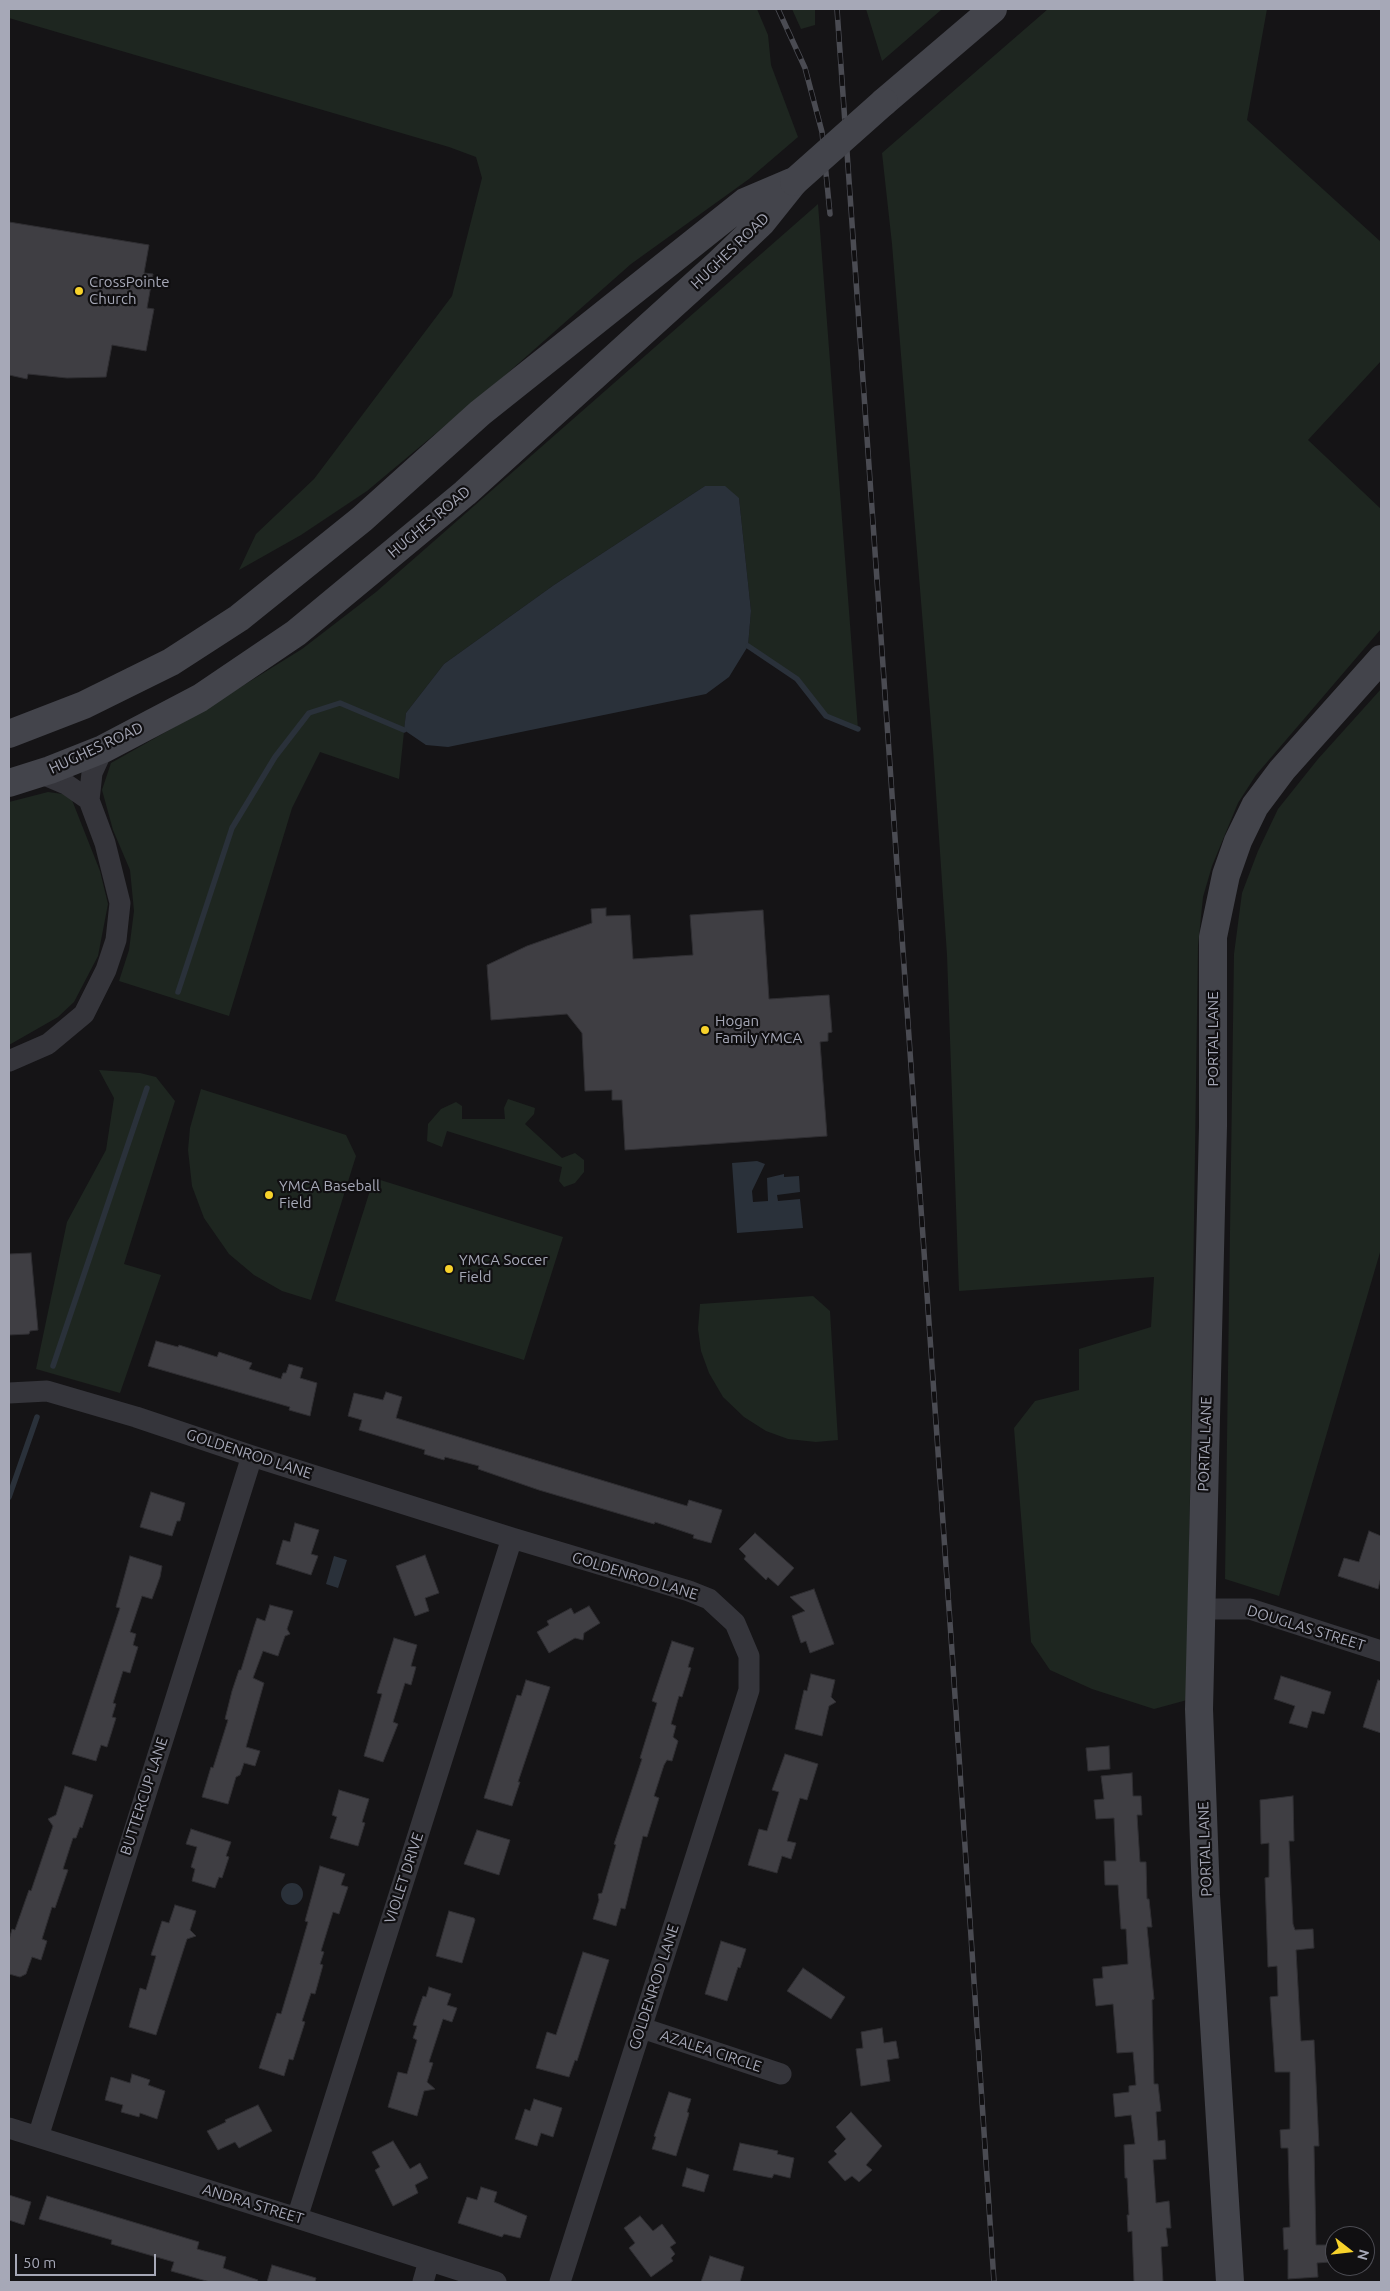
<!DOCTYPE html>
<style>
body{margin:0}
#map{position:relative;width:1390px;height:2291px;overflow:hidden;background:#151416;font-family:Ubuntu,sans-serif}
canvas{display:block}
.frame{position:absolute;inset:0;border:10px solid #a6a8b7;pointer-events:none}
.north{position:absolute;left:1325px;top:2226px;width:50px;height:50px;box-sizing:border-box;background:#100f11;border:1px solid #4c4c53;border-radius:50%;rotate:106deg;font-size:14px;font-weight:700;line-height:20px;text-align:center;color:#a6a8b7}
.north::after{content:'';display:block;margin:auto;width:18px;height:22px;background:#f7d22b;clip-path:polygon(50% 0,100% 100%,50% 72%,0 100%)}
.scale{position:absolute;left:15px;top:2254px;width:141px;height:22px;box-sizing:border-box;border:2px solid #a6a8b7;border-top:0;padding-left:6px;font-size:15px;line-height:18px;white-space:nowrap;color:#a6a8b7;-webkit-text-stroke:4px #100f11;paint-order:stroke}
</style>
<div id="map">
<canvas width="1390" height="2291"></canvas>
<div class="frame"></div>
<div class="north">N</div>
<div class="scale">50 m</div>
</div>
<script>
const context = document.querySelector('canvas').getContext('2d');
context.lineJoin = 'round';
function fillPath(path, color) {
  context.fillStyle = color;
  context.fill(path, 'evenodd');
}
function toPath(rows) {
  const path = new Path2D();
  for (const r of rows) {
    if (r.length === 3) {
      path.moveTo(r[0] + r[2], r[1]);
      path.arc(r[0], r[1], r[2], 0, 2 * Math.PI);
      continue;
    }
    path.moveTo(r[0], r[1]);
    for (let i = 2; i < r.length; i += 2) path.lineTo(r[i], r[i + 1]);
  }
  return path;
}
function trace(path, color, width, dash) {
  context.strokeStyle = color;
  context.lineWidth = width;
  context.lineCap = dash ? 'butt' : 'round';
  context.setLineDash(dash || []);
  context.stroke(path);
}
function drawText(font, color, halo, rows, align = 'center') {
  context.font = font + ' Ubuntu,sans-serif';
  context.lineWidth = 4.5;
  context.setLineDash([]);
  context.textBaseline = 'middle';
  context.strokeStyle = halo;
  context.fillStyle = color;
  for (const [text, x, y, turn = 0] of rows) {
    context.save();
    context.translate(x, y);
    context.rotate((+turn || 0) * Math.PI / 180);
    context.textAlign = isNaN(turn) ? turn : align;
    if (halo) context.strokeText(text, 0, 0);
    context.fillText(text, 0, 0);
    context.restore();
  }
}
fillPath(toPath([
 [9,9,757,9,768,35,771,65,798,137,749,179,631,264,502,378,367,491,301,535,239,570,256,534,314,479,452,296,482,178,476,157,449,147,9,18],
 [792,9,815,9,815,25,801,29],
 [866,9,940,9,941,10,882,61],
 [1048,9,1267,9,1247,120,1381,242,1381,361,1308,440,1381,509,1381,629,1256,775,1238,803,1212,866,1203,897,1198,946,1187,1700,1154,1709,1092,1689,1050,1670,1031,1642,1014,1428,1035,1401,1079,1390,1079,1349,1151,1327,1154,1277,959,1291,947,955,933,749,892,244,882,153],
 [818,204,858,729,826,716,797,679,748,646,751,611,739,498,705,486,554,585,444,664,406,713,399,779,320,752,292,808,229,1016,119,981,129,950,134,911,130,870,113,830,102,790,111,763,194,716,302,649,376,592],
 [1381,689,1381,1249,1279,1596,1225,1579,1234,954,1242,893,1258,851,1278,809,1318,759],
 [48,792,70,795,100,871,108,904,98,956,74,1002,58,1017,9,1045,9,802],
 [99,1070,140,1073,156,1077,175,1101,124,1264,161,1275,120,1393,36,1369,67,1222,106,1150,114,1098],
 [201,1089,346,1135,356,1156,311,1300,282,1291,254,1275,229,1254,204,1218,192,1186,188,1150,190,1128],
 [508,1099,535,1108,534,1114,525,1124,562,1158,575,1153,584,1160,584,1172,575,1183,564,1187,559,1181,562,1167,447,1131,442,1147,427,1141,428,1124,441,1109,456,1102,462,1106,462,1119,505,1119,504,1108],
 [374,1178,563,1237,524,1360,335,1301],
 [813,1296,830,1311,838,1440,816,1442,788,1439,766,1431,744,1417,723,1397,709,1373,701,1351,698,1329,700,1304]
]), '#1e2620');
fillPath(toPath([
 [705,486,725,486,739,498,751,611,748,646,729,677,706,694,448,747,426,745,404,730,406,713,444,664,554,585],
 [757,1161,765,1164,752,1191,753,1202,768,1201,767,1178,784,1174,784,1177,799,1176,800,1192,777,1195,778,1201,800,1199,803,1228,737,1233,732,1163],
 [334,1556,347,1560,338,1588,326,1584],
 [292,1894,11]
]), '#2a313a');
trace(toPath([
 [748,646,797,679,826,716,858,729],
 [178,992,232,828,275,757,309,713,340,703,404,730],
 [53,1366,147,1088],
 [9,1497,37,1417]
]), '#2a313a', 5.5);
const building = toPath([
 [9,222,149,245,144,273,153,274,147,308,154,309,146,351,112,345,106,377,67,378,28,374,27,379,9,375,9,222],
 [606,908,606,916,630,915,633,959,693,955,690,915,763,910,769,999,829,995,832,1032,828,1033,828,1041,820,1042,827,1136,625,1150,622,1100,612,1100,612,1090,585,1091,582,1033,567,1014,491,1020,487,965,527,946,592,923,591,909,606,908],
 [31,1253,38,1330,30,1331,29,1334,9,1335,9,1254,31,1253],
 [156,1341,178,1347,179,1345,217,1357,219,1352,252,1363,249,1369,281,1379,283,1373,286,1373,289,1364,303,1368,300,1378,317,1383,310,1416,289,1410,290,1407,148,1366,156,1341],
 [386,1392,402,1397,396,1418,687,1506,689,1500,722,1510,711,1543,693,1538,694,1535,655,1522,654,1524,539,1490,478,1469,479,1466,445,1457,444,1460,424,1454,425,1450,359,1430,362,1420,348,1416,354,1393,383,1400,386,1392],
 [151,1492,185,1503,180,1521,177,1521,172,1536,140,1527,151,1492],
 [295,1523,319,1530,311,1554,318,1556,311,1575,276,1564,283,1540,290,1542,295,1523],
 [1369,1531,1381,1536,1381,1577,1378,1589,1338,1576,1344,1558,1359,1562,1369,1531],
 [755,1533,794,1568,778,1586,768,1577,766,1580,744,1559,746,1556,739,1549,755,1533],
 [425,1555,439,1593,425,1598,429,1611,415,1616,396,1566,425,1555],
 [130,1556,162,1566,160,1577,152,1599,142,1596,130,1632,136,1634,133,1645,138,1647,130,1673,123,1671,113,1703,116,1704,112,1717,116,1718,107,1747,101,1745,96,1761,72,1754,120,1608,116,1607,130,1556],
 [814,1589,834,1644,810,1653,806,1641,801,1643,792,1616,805,1611,790,1597,814,1589],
 [270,1605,293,1611,287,1629,290,1634,285,1636,278,1656,263,1651,253,1678,264,1683,246,1747,260,1751,255,1766,244,1763,240,1775,236,1777,228,1804,202,1797,211,1767,213,1768,228,1720,225,1719,232,1691,239,1670,241,1670,254,1627,257,1618,265,1621,270,1605],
 [589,1606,600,1623,584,1633,583,1640,575,1638,549,1653,537,1632,549,1625,547,1621,571,1608,574,1614,589,1606],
 [394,1638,417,1645,411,1666,416,1667,411,1685,405,1683,393,1722,398,1724,383,1762,364,1756,382,1694,377,1693,394,1638],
 [672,1641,694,1648,688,1667,691,1668,682,1697,679,1696,671,1724,676,1726,673,1737,678,1741,672,1761,667,1760,664,1765,654,1796,659,1798,647,1837,643,1836,625,1909,621,1908,616,1926,593,1919,599,1900,598,1894,602,1893,616,1845,614,1844,642,1759,640,1758,657,1703,652,1701,672,1641],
 [811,1674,835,1680,831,1697,836,1702,829,1706,822,1736,795,1729,804,1690,807,1691,811,1674],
 [1281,1676,1331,1692,1324,1714,1312,1711,1307,1728,1289,1723,1295,1706,1274,1699,1281,1676],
 [526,1680,550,1687,518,1782,520,1782,512,1806,484,1798,517,1695,521,1696,526,1680],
 [1378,1680,1381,1681,1381,1733,1363,1727,1378,1680],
 [1109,1746,1110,1769,1088,1771,1086,1748,1109,1746],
 [785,1754,818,1764,807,1800,800,1798,787,1841,796,1843,791,1859,782,1856,777,1873,748,1865,759,1829,767,1831,779,1792,772,1790,785,1754],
 [1132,1773,1133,1796,1141,1796,1142,1815,1137,1815,1140,1862,1146,1862,1147,1899,1149,1899,1152,1927,1147,1927,1154,1999,1152,2000,1154,2084,1158,2084,1161,2111,1156,2112,1158,2141,1165,2140,1166,2159,1153,2160,1156,2203,1169,2201,1171,2228,1166,2228,1168,2246,1161,2247,1163,2282,1134,2282,1132,2231,1128,2232,1127,2215,1129,2215,1127,2178,1125,2178,1124,2145,1135,2144,1131,2115,1115,2117,1113,2094,1129,2092,1129,2086,1136,2085,1133,2052,1117,2053,1113,2004,1096,2006,1093,1979,1103,1978,1102,1967,1128,1964,1126,1929,1121,1929,1118,1885,1105,1885,1104,1861,1116,1861,1114,1818,1096,1819,1094,1800,1104,1799,1101,1776,1132,1773],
 [65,1786,93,1795,82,1828,80,1827,76,1838,73,1838,63,1869,68,1870,55,1908,52,1907,42,1939,47,1941,41,1960,32,1957,26,1974,20,1977,9,1974,9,1940,12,1929,15,1930,29,1890,31,1891,53,1826,48,1819,56,1815,65,1786],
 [339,1790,369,1799,362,1822,365,1823,358,1846,330,1838,337,1817,332,1815,339,1790],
 [1293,1796,1294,1841,1289,1841,1293,1924,1295,1930,1313,1929,1314,1948,1296,1950,1301,2041,1314,2040,1319,2146,1314,2146,1316,2245,1329,2245,1330,2262,1317,2263,1318,2277,1288,2279,1288,2249,1284,2250,1283,2228,1290,2227,1288,2148,1281,2148,1280,2130,1290,2129,1290,2072,1275,2072,1270,1997,1278,1996,1277,1966,1268,1967,1265,1878,1269,1877,1269,1843,1261,1844,1260,1800,1293,1796],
 [191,1829,231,1842,226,1856,229,1857,222,1878,219,1877,215,1888,192,1881,195,1869,191,1867,197,1847,186,1844,191,1829],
 [477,1830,510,1840,499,1875,464,1864,477,1830],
 [320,1866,345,1874,341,1885,348,1887,339,1914,333,1912,321,1951,324,1952,320,1964,323,1965,315,1994,311,1993,302,2021,305,2022,293,2060,289,2059,284,2076,259,2068,277,2013,281,2014,295,1967,308,1922,305,1921,320,1866],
 [175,1905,196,1911,190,1930,196,1936,187,1939,156,2035,129,2027,140,1988,146,1990,156,1956,151,1955,162,1921,169,1923,175,1905],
 [449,1911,474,1918,475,1920,462,1963,436,1956,449,1911],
 [721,1941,746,1949,740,1968,738,1967,727,2001,705,1994,721,1941],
 [583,1952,609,1960,577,2061,575,2060,569,2077,536,2068,547,2032,556,2035,583,1952],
 [803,1968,845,1997,831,2019,787,1991,803,1968],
 [429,1987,451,1994,447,2005,457,2008,452,2022,443,2019,429,2062,433,2063,427,2082,435,2089,424,2091,417,2116,388,2107,398,2072,407,2074,417,2040,413,2038,417,2026,413,2025,423,1996,426,1997,429,1987],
 [882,2028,884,2043,896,2041,899,2058,887,2060,890,2081,861,2086,856,2049,863,2048,861,2032,882,2028],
 [132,2074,150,2080,148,2085,165,2091,157,2119,140,2113,139,2117,121,2112,123,2105,105,2100,111,2077,130,2083,132,2074],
 [669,2092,691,2099,687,2112,689,2113,688,2117,676,2156,652,2149,656,2137,654,2136,669,2092],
 [534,2099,562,2108,553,2137,541,2133,537,2146,515,2139,525,2109,530,2111,534,2099],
 [258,2105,272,2131,239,2148,235,2142,218,2150,207,2131,226,2122,225,2120,258,2105],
 [851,2112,882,2146,866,2165,872,2170,859,2182,852,2176,845,2181,828,2162,837,2154,834,2151,846,2139,836,2127,851,2112],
 [393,2141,410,2169,420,2163,428,2178,415,2185,418,2193,393,2206,375,2170,380,2167,372,2152,393,2141],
 [740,2143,778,2151,777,2154,794,2158,790,2178,774,2174,772,2178,733,2170,740,2143],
 [687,2168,709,2175,704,2192,682,2186,687,2168],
 [481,2187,497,2192,494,2202,527,2216,520,2238,504,2234,502,2237,458,2223,467,2197,477,2200,481,2187],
 [9,2195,31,2202,24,2225,9,2220,9,2195],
 [47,2196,199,2242,197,2249,226,2257,223,2268,258,2280,257,2282,210,2282,171,2271,174,2262,111,2244,112,2240,39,2219,47,2196],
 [640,2216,653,2231,662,2224,676,2243,670,2247,675,2254,671,2258,673,2261,651,2277,629,2248,635,2243,624,2228,640,2216],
 [710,2256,744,2267,740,2282,701,2282,710,2256],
 [272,2265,316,2278,315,2282,267,2282,272,2265]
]);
fillPath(building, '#3f3e43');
trace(building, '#2f2e32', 1);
trace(toPath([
 [40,773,66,784,89,800],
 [9,1061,48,1044,84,1014,106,970,116,940,120,903,105,843,89,800,92,773,103,749],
 [9,1393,47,1391,136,1417,252,1456,512,1538,689,1591,709,1599,735,1623,749,1656,749,1690,560,2282],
 [1200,1609,1250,1609,1381,1651],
 [642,2028,781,2074],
 [9,2128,297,2218,496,2282],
 [38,2137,252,1456],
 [297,2218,512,1538],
 [423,2282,429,2261]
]), '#35353b', 21);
trace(toPath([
 [884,102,993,9],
 [9,734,84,705,171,662,239,618,362,519,480,413,745,202,792,182],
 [9,783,50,770,103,749,200,698,296,633,465,493,718,264,762,222,794,182],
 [1230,2282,1206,1895,1199,1709,1213,1126,1213,937,1226,875,1238,841,1255,806,1282,770,1381,659]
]), '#43444b', 28);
const rail = toPath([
 [778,9,805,68,822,132,830,214],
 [837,9,952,1651,994,2282]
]);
trace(rail, '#4a4b52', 5.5);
trace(rail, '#100f11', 4, [11]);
trace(toPath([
 [794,182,884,102]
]), '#43444b', 28);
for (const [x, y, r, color] of [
 [79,291,5,"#f7d22b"],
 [705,1030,5,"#f7d22b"],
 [269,1195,5,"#f7d22b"],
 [449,1269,5,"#f7d22b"]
]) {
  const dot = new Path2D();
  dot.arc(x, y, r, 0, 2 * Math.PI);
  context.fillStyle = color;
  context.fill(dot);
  trace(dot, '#100f11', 2);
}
drawText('15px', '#a6a8b7', '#100f11', [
 ["HUGHES ROAD",730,251,-44],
 ["HUGHES ROAD",429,522,-40],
 ["HUGHES ROAD",96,748,-25],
 ["PORTAL LANE",1213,1039,-90],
 ["PORTAL LANE",1205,1444,-88],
 ["GOLDENROD LANE",249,1454,18],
 ["GOLDENROD LANE",635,1576,17],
 ["DOUGLAS STREET",1306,1628,17],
 ["BUTTERCUP LANE",144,1796,-72],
 ["PORTAL LANE",1205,1849,-92],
 ["VIOLET DRIVE",404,1878,-72],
 ["GOLDENROD LANE",654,1987,-72],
 ["AZALEA CIRCLE",711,2051,18],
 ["ANDRA STREET",253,2204,17]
]);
drawText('15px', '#a6a8b7', '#100f11', [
 ["CrossPointe",89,282],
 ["Church",89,299],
 ["Hogan",715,1021],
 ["Family YMCA",715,1038],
 ["YMCA Baseball",279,1186],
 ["Field",279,1203],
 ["YMCA Soccer",459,1260],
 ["Field",459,1277]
], 'left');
</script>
